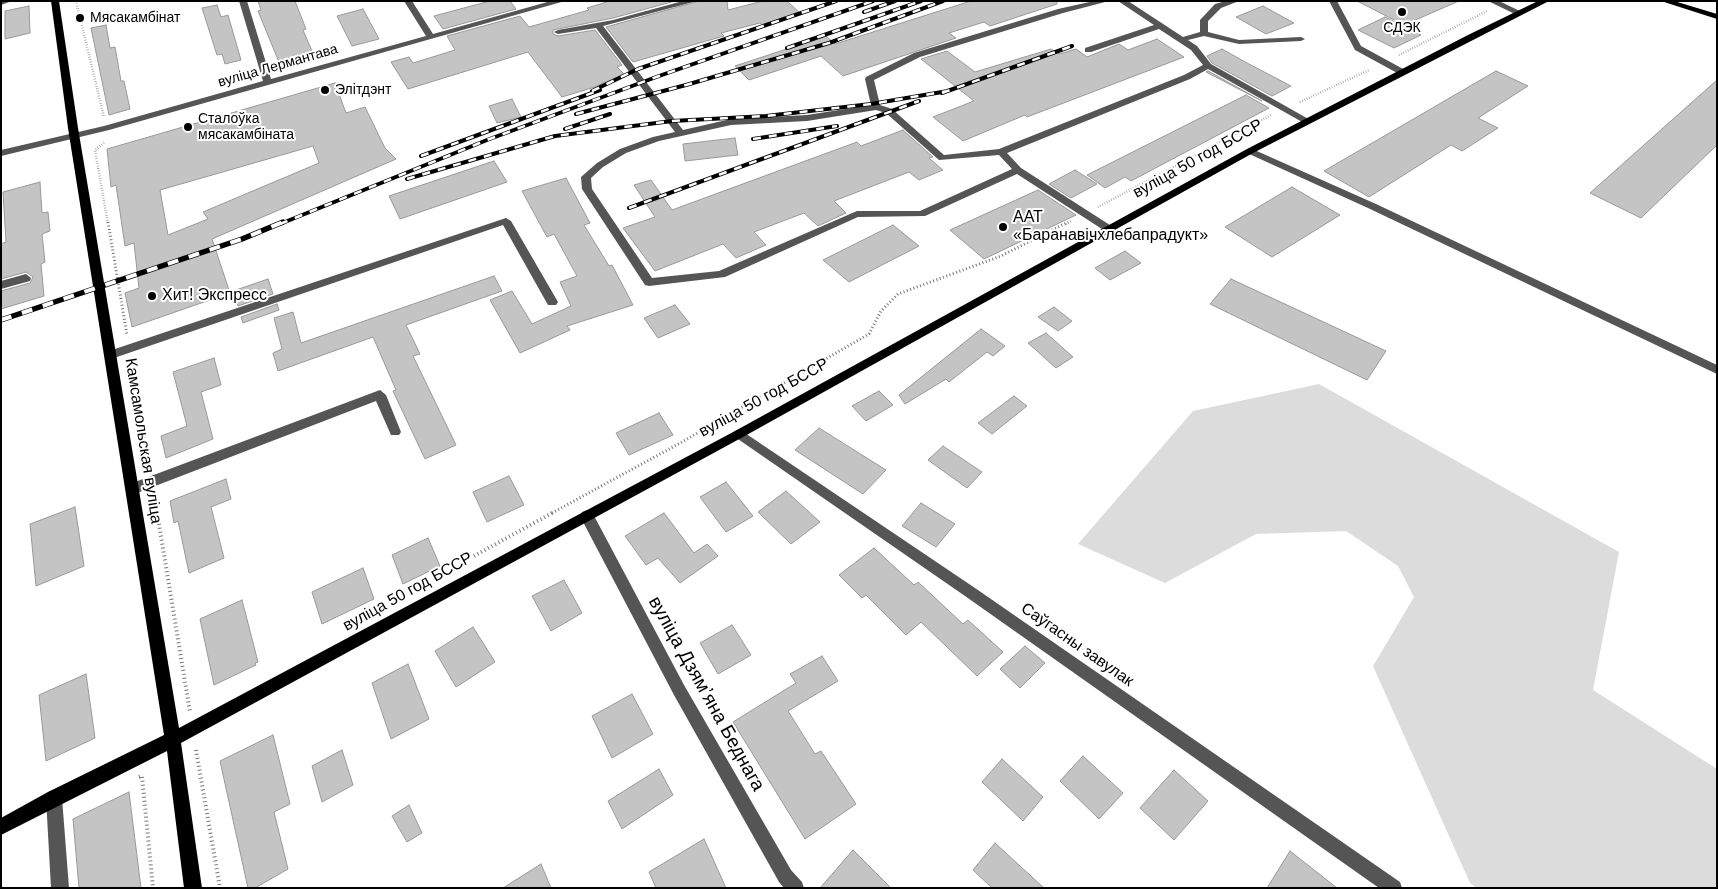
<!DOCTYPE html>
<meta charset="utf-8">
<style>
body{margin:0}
#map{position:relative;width:1718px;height:889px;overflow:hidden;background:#fff;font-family:Arial,sans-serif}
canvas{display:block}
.frame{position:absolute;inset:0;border:2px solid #000;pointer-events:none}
</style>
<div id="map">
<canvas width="1718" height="889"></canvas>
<div class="frame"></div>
</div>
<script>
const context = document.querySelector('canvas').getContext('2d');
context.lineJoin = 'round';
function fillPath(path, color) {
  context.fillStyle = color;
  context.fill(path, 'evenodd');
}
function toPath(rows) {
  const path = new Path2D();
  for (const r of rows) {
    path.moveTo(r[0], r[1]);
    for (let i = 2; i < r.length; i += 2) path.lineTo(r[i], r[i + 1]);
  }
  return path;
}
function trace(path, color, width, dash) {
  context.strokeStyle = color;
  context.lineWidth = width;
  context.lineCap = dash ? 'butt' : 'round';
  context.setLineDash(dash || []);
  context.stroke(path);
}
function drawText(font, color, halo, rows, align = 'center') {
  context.font = font + ' Arial,sans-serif';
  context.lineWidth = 4;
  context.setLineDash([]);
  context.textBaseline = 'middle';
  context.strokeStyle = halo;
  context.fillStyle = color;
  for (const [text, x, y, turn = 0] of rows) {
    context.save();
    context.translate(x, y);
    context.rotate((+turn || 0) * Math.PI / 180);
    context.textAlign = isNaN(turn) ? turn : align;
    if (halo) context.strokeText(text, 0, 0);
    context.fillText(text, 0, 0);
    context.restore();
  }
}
fillPath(toPath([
 [1319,384,1619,552,1593,690,1717,769,1717,888,1477,888,1470,883,1373,666,1414,597,1398,566,1346,531,1256,534,1165,583,1078,544,1193,411]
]), '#dcdcdc');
const building = toPath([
 [258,1,295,1,306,29,303,30,315,58,281,67,258,11,261,10,258,1],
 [490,1,510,1,516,9,443,29,434,16,490,1],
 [610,1,675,1,613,18,553,30,553,34,558,36,595,30,622,65,617,67,624,74,595,87,562,97,528,52,408,89,391,62,409,57,413,63,455,50,447,36,520,16,529,27,589,10,587,8,610,1],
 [699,1,727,1,728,10,763,1,787,1,801,14,763,25,760,23,721,33,724,36,633,62,606,27,699,1],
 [971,1,1057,1,1057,4,990,26,984,22,949,33,956,38,843,76,821,56,749,80,735,66,826,36,835,44,971,1],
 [1357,1,1459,1,1404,25,1357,1],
 [217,5,221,17,228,15,241,60,225,64,222,54,217,55,202,8,217,5],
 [29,6,30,33,5,39,5,11,29,6],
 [1263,6,1294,23,1266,34,1236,17,1263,6],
 [363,9,379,39,352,46,337,16,363,9],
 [1385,17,1421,35,1394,48,1358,30,1385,17],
 [106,25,110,48,115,47,121,81,124,81,130,109,109,115,91,28,106,25],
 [1157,39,1184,57,1027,117,1025,115,963,141,933,117,974,101,921,59,947,51,975,72,1051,49,1059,54,1076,49,1087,57,1119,44,1128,50,1157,39],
 [1222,49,1247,63,1291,86,1272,96,1212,63,1207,56,1222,49],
 [1208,71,1262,101,1206,72,1208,71],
 [1496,71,1528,86,1478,118,1498,128,1462,151,1451,145,1369,197,1324,171,1496,71],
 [1717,80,1717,145,1641,218,1590,193,1717,80],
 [335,83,346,113,365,107,385,148,396,159,212,239,230,293,132,327,125,293,139,288,134,243,125,246,116,185,111,187,107,149,335,83],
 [313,146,319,163,203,212,208,219,168,235,160,190,313,146],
 [1246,95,1269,108,1131,181,1125,177,1105,188,1087,175,1246,95],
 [512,99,521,117,497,123,489,106,512,99],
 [903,130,933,157,929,158,943,170,919,180,909,172,834,201,846,213,818,226,804,213,754,232,766,245,736,258,723,244,655,271,623,228,655,217,634,185,651,180,672,210,857,142,861,146,903,130],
 [735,138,738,155,685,161,683,144,735,138],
 [494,161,507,182,400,219,389,196,494,161],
 [1075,170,1097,184,1071,198,1049,184,1075,170],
 [566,178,590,223,584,225,609,266,612,265,633,305,567,326,570,330,520,353,490,300,512,291,532,324,571,306,560,282,577,276,554,234,547,237,522,191,566,178],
 [40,182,42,213,48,212,50,231,42,234,45,262,41,264,44,296,1,309,1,291,30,283,33,277,26,272,1,279,1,244,6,242,3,192,40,182],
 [1292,187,1340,215,1272,257,1225,227,1292,187],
 [1038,190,1076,215,984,259,950,230,1038,190],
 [893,225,919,246,849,282,823,260,893,225],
 [1125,251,1141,263,1110,280,1095,268,1125,251],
 [494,276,502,291,406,325,420,354,413,356,456,445,425,459,393,391,396,390,373,337,278,371,273,353,282,349,274,318,293,312,301,343,494,276],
 [268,279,273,294,238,306,233,291,268,279],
 [1231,279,1386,351,1367,380,1210,304,1231,279],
 [277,304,279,310,243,323,241,317,277,304],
 [675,305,690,324,658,338,644,318,675,305],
 [1054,307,1072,321,1058,331,1038,317,1054,307],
 [981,329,1005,346,993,356,987,352,949,382,946,379,905,404,899,395,981,329],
 [1046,333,1073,357,1056,368,1028,343,1046,333],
 [214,358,221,385,201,392,213,439,166,458,161,436,187,426,173,372,214,358],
 [879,391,893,405,866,421,852,406,879,391],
 [1014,396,1027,406,992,434,978,423,1014,396],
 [659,413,673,435,629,455,616,433,659,413],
 [819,428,886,470,863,494,795,450,819,428],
 [943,446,982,472,967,488,928,460,943,446],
 [509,476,524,505,487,522,473,492,509,476],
 [226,479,231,499,211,507,224,558,189,573,178,521,174,523,170,501,226,479],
 [726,482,753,516,726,532,700,497,726,482],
 [786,491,820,522,791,544,758,512,786,491],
 [921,503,955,524,936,547,902,526,921,503],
 [75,507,84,566,36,586,30,524,75,507],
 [664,513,694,553,707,544,718,556,680,583,658,558,646,565,625,536,664,513],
 [428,538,440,566,403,584,392,555,428,538],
 [874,548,914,585,918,582,963,624,968,620,1003,652,977,676,921,622,906,635,866,595,862,598,839,575,874,548],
 [363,568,374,599,322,624,312,592,363,568],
 [564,580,582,613,551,631,532,596,564,580],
 [242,600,258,662,255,663,256,665,214,685,200,619,242,600],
 [732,625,751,655,718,674,700,643,732,625],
 [473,627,495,662,456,687,435,651,473,627],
 [1025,646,1045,663,1020,688,1000,669,1025,646],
 [822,656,838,681,788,711,815,754,821,751,856,804,805,839,733,722,796,683,790,674,822,656],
 [408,664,429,719,391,739,372,683,408,664],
 [86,674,95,738,46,761,39,695,86,674],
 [632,694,653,734,612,758,592,716,632,694],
 [273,735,290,804,274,812,288,869,255,888,248,888,220,761,273,735],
 [342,750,353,785,322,802,312,766,342,750],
 [1083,756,1123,793,1099,819,1060,781,1083,756],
 [1002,759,1043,797,1023,821,982,782,1002,759],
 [659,769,673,795,622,829,608,801,659,769],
 [1174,770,1208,801,1174,840,1140,808,1174,770],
 [129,792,141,888,79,888,73,819,129,792],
 [409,805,422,833,407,842,392,816,409,805],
 [704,839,726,888,656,888,649,872,704,839],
 [995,843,1044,888,992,888,973,870,995,843],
 [853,850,891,888,820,888,853,850],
 [1290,851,1337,888,1267,888,1290,851],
 [541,864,551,888,503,888,541,864]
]);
fillPath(building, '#c4c4c4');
trace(building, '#999', 1);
trace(toPath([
 [76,1,104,117],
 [1399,55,1487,11],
 [1300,102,1369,70],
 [104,143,95,150,108,224],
 [1098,207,1271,115],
 [1066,224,1071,221]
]), '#777', 2.5, [0.5, 2]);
trace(toPath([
 [108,222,127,335],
 [131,361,149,468],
 [154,496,157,513],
 [552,513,682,442,869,334,881,311,898,294,1001,256,1068,222]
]), '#777', 3, [1, 2.5]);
trace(toPath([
 [157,512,190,712],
 [474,556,554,512],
 [196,750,220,888],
 [139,777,142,776,153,888]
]), '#777', 4, [1, 3]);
fillPath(toPath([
 [1,1,12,1,1,5,1,1],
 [239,1,247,1,271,79,426,36,404,1,412,1,433,34,551,1,565,1,109,130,1,156,1,150,104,126,263,81,239,1],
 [683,1,697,1,603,26,683,130,731,119,807,115,871,105,865,79,866,77,914,53,1058,9,1094,1,1109,1,1063,13,920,57,874,80,880,105,892,109,944,155,999,149,1184,75,1203,65,1191,50,1159,29,1091,52,1085,52,1085,48,1154,25,1118,1,1128,1,1183,37,1200,32,1200,20,1215,4,1226,1,1239,1,1221,8,1208,21,1208,32,1239,40,1301,37,1305,39,1301,41,1239,44,1204,36,1188,40,1197,46,1211,64,1312,121,1304,123,1208,69,1190,79,1007,153,1021,168,1113,227,1113,231,1105,231,1017,174,925,216,858,217,725,277,649,286,645,285,582,189,581,177,597,163,620,149,653,137,675,132,596,28,558,34,554,32,558,30,613,20,683,1],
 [876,110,886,113,939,160,999,155,1012,169,920,211,857,211,719,271,652,278,592,189,591,178,603,167,626,153,659,141,731,125,807,121,876,110],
 [1329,1,1337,1,1361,46,1405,70,1405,74,1399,74,1355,50,1329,1],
 [1488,1,1499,1,1524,13,1517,15,1488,1],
 [1250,148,1376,204,1717,365,1717,374,1368,208,1247,153,1245,151,1250,148],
 [506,218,511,221,558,302,556,305,548,305,503,225,114,358,106,358,104,355,106,352,506,218],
 [26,274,31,278,30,281,1,289,1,281,26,274],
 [380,390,386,395,401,432,399,435,391,435,376,401,137,493,127,493,126,489,127,485,380,390],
 [739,429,975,588,1400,882,1402,888,1379,888,965,596,735,437,733,434,735,431,739,429],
 [587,510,592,512,684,685,791,870,802,882,804,888,784,888,779,882,674,695,582,520,580,516,582,512,587,510],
 [54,790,60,792,62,798,69,888,51,888,46,798,48,792,54,790]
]), '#555');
fillPath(toPath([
 [51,1,59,1,78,128,179,728,735,431,1247,149,1468,35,1538,1,1549,1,1253,153,743,437,181,743,202,888,184,888,167,751,1,835,1,818,48,792,164,735,68,128,51,1],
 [1661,1,1674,1,1717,14,1717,19,1661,1]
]), '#000');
const railFar1 = toPath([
 [864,12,895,1],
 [787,48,921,1],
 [592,91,638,69,836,1],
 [942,93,1072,46],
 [576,114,686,85,829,43,943,1],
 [565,129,610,114],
 [753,139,837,126],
 [421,156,600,90],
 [407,179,555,136,672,121,766,116,871,104,948,91],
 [629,208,919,101],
 [280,224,487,140,659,76,873,1]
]);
const rail = toPath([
 [1,320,242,239,283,222]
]);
trace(railFar1, '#000', 4);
trace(rail, '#000', 5.5);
trace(railFar1, '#fff', 2.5, [8]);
trace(rail, '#fff', 4, [11]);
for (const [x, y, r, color] of [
 [1402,12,5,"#000"],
 [80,18,5,"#000"],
 [325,90,5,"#000"],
 [188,127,5,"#000"],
 [1003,227,5,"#000"],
 [152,296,5,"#000"]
]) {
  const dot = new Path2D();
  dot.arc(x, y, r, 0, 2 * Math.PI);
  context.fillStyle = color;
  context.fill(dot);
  trace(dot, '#fff', 2);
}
drawText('14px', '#000', '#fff', [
 ["Мясакамбінат",90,18],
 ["СДЭК",1402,28,"center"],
 ["Элітдэнт",335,90],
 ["Сталоўка",198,119],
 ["мясакамбіната",198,135]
], 'left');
drawText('14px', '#000', '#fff', [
 ["вуліца Лермантава",278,66,-16]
]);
drawText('16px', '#000', '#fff', [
 ["вуліца 50 год БССР",1198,159,-29],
 ["вуліца 50 год БССР",764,398,-29],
 ["Камсамольская вуліца",143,441,81],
 ["вуліца 50 год БССР",408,592,-29],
 ["Саўгасны завулак",1077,645,35]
]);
drawText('16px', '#000', '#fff', [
 ["ААТ",1013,218],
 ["«Баранавічхлебапрадукт»",1013,236],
 ["Хит! Экспресс",162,296]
], 'left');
drawText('19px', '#000', '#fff', [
 ["вуліца Дзямʼяна Беднага",706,694,61]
]);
</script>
